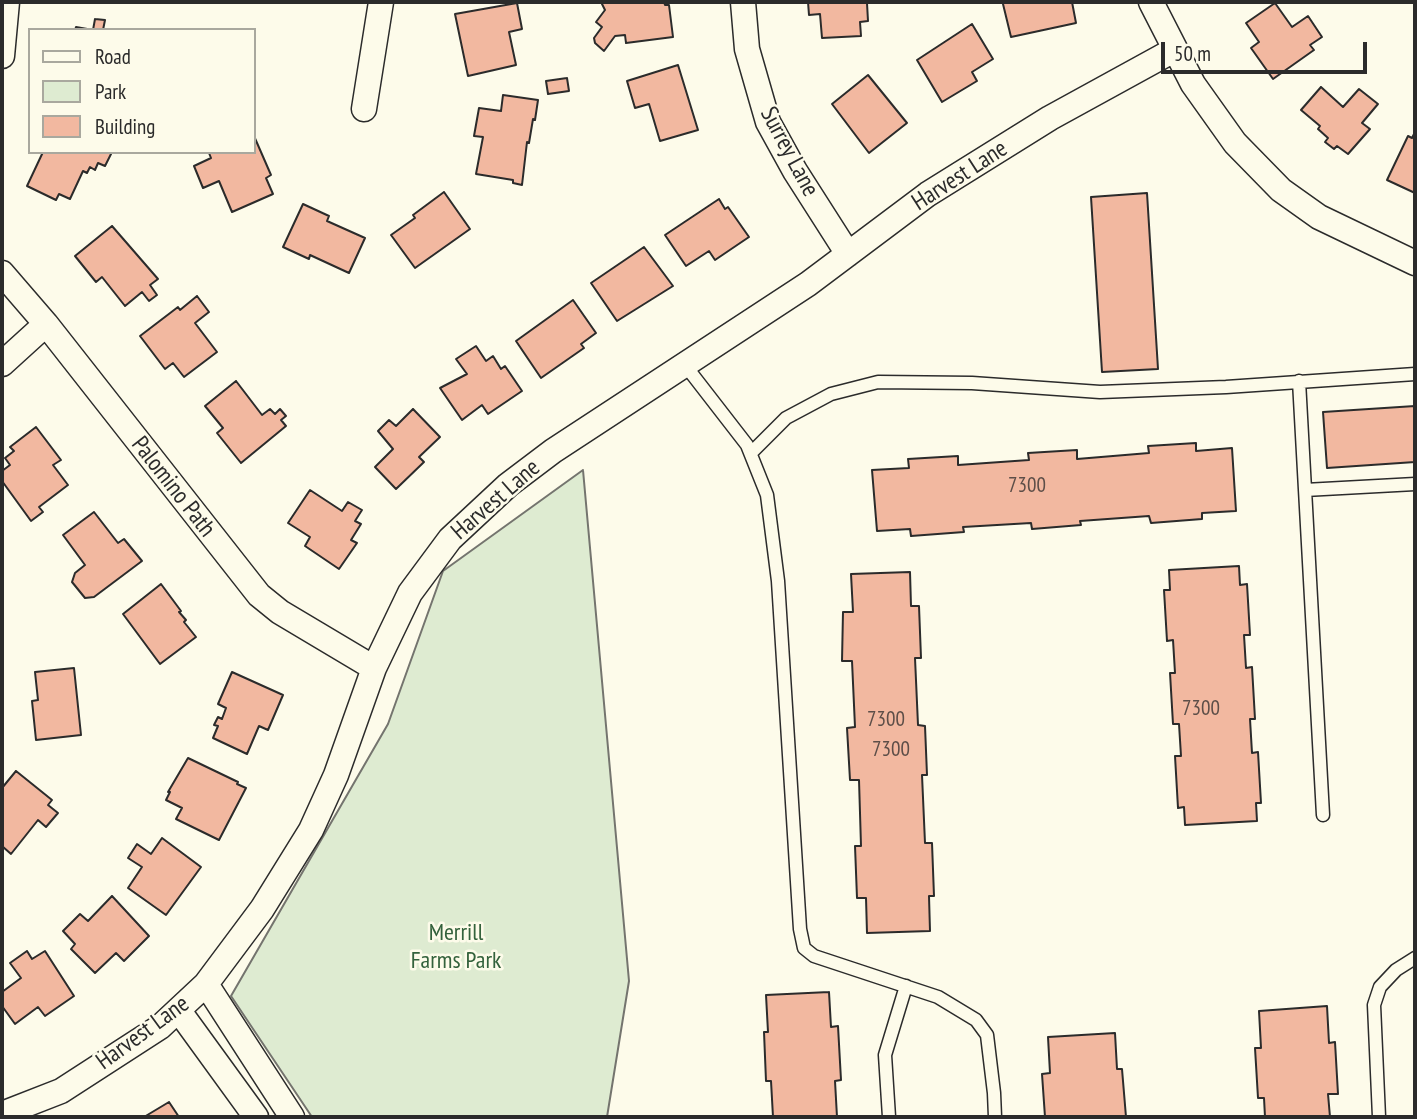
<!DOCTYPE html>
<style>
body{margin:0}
#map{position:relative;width:1417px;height:1119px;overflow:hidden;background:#fdfbea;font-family:"PT Sans Narrow",sans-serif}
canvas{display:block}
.frame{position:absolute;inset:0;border:4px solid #2b2b2b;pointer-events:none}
.legend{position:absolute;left:28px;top:28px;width:228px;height:126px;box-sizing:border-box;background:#fdfbea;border:2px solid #a9a89e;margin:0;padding:9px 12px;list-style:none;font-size:21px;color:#2b2b2b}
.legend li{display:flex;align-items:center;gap:14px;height:35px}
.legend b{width:35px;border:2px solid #a9a89e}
.scale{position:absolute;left:1161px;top:42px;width:206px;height:32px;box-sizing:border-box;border:4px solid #2b2b2b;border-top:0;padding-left:9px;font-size:21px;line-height:24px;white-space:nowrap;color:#2b2b2b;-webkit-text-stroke:5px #fdfbea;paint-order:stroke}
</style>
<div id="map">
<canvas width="1417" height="1119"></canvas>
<div class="frame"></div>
<ul class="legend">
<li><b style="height:9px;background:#fdfbea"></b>Road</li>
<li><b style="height:19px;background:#deebd1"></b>Park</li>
<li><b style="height:19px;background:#f2b8a0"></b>Building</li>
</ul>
<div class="scale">50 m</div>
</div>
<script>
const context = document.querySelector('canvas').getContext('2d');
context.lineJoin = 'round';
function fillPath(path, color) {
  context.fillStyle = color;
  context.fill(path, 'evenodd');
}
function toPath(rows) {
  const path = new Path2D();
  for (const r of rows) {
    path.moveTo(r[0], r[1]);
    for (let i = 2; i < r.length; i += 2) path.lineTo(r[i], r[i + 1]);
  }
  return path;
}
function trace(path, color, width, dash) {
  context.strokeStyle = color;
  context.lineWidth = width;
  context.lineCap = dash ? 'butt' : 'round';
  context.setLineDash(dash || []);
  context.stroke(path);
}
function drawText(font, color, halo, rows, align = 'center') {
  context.font = font + ' "PT Sans Narrow",sans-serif';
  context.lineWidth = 5;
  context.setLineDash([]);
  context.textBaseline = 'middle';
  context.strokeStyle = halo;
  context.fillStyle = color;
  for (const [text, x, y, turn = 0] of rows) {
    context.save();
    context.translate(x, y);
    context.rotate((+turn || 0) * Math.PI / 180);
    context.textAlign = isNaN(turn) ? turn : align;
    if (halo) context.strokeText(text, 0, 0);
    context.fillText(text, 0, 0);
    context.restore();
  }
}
const green = toPath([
 [583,470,629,981,607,1117,312,1117,231,996,388,724,443,571,583,470]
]);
fillPath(green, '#deebd1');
trace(green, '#74746e', 2);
const building = toPath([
 [601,2,664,2,665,5,669,5,673,37,626,43,625,35,615,36,604,51,595,43,594,38,602,27,596,22,605,10,601,2],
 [808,2,869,2,867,3,868,21,860,22,861,36,822,38,820,14,809,15,808,2],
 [1005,2,1072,2,1076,23,1011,37,1003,4,1005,2],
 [517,3,522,29,509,32,516,65,468,76,455,14,517,3],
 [1275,3,1292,27,1308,16,1322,37,1310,45,1314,50,1273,79,1251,48,1259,42,1246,23,1275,3],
 [95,19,105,20,103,30,75,30,76,27,93,30,95,19],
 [972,24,993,59,972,72,977,81,942,102,917,60,972,24],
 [678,65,698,130,660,141,649,104,635,108,627,81,678,65],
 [868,75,907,123,869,153,832,104,868,75],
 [567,78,569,91,548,94,546,81,567,78],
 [1321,87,1343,107,1359,89,1378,104,1362,123,1370,129,1348,154,1337,146,1334,149,1325,142,1328,138,1318,129,1320,126,1301,110,1321,87],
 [503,95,538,100,535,120,533,119,529,143,527,142,522,185,513,183,513,180,476,174,483,137,474,136,479,108,501,111,503,95],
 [1415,132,1415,193,1387,180,1408,136,1412,138,1415,132],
 [254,136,271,175,266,178,273,194,232,212,219,181,203,188,194,166,211,158,209,153,211,152,254,152,254,136],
 [43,152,50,153,112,152,105,166,98,163,95,170,90,167,87,173,83,171,70,199,59,194,56,200,27,186,43,152],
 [444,192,470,229,415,268,391,235,415,218,413,215,444,192],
 [1147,193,1158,369,1102,372,1091,197,1147,193],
 [719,199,725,209,728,207,749,237,715,260,709,251,686,266,665,235,719,199],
 [303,204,329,216,327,221,365,238,349,273,310,255,309,259,283,247,303,204],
 [112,226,158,279,150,285,157,295,149,301,142,292,125,306,102,277,96,282,75,256,112,226],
 [644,247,673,286,617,321,591,283,644,247],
 [197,296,209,312,195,323,217,352,184,377,173,363,165,369,140,336,178,307,180,310,197,296],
 [573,300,596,333,581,344,584,348,541,378,516,341,573,300],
 [476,346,486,361,493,356,501,369,505,366,522,391,488,414,482,405,462,420,440,388,467,374,456,359,476,346],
 [236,381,262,415,270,409,275,414,280,409,286,416,281,420,286,426,241,463,217,433,223,428,205,406,236,381],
 [1415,406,1415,462,1327,468,1323,412,1415,406],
 [413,409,440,437,419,457,424,462,396,489,375,467,393,449,378,431,389,420,396,426,413,409],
 [36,427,61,460,53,465,68,485,39,507,43,512,31,521,2,481,2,471,10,465,5,458,14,451,10,447,36,427],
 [1196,443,1196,451,1232,448,1236,511,1202,513,1202,519,1151,523,1149,516,1080,521,1081,525,1032,529,1031,523,963,527,964,532,911,536,910,529,877,531,872,470,909,468,908,459,958,456,958,465,1029,460,1028,453,1077,450,1077,459,1149,453,1148,446,1196,443],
 [310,490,342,511,348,502,362,510,355,521,361,524,351,540,357,543,339,569,305,546,310,537,288,523,310,490],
 [94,512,118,543,124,539,142,561,94,597,85,598,72,582,75,573,85,565,63,535,94,512],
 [1239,566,1240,585,1247,584,1250,635,1244,635,1246,668,1252,667,1255,719,1250,719,1252,753,1258,752,1261,803,1256,803,1257,821,1185,825,1184,807,1178,808,1175,756,1181,756,1179,724,1173,724,1170,673,1175,673,1173,640,1167,641,1164,590,1170,590,1169,570,1239,566],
 [910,572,911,606,919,606,921,658,915,658,918,725,925,726,927,775,922,775,925,843,932,843,934,896,929,896,930,931,867,933,866,898,857,898,855,846,861,846,859,780,850,780,847,728,855,727,852,661,842,661,843,612,853,612,851,574,910,572],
 [161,584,181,611,179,612,186,620,184,622,196,637,160,664,123,614,161,584],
 [74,668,81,735,36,740,32,701,38,700,35,672,74,668],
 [232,672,283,695,268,730,259,726,247,754,213,738,218,726,214,725,218,717,222,719,226,708,218,704,232,672],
 [188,758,238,782,237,784,246,788,219,840,176,819,182,808,166,800,170,792,168,792,188,758],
 [16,771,52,800,48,805,58,813,46,827,38,820,11,854,2,846,2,788,16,771],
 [162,838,201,867,166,915,128,888,142,867,128,858,137,844,151,854,162,838],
 [112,896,149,936,124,961,116,953,95,973,71,949,75,944,63,931,80,914,88,921,112,896],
 [27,951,32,959,45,951,74,996,45,1016,38,1007,15,1024,2,1006,2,992,21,978,10,963,27,951],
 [829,992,831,1027,838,1026,841,1080,835,1081,837,1117,773,1117,771,1081,766,1081,764,1032,768,1032,766,995,829,992],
 [1327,1006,1329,1043,1335,1042,1338,1094,1328,1094,1330,1117,1265,1117,1264,1098,1258,1098,1255,1048,1261,1048,1259,1011,1327,1006],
 [1115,1033,1117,1069,1122,1069,1126,1117,1045,1117,1042,1074,1050,1073,1048,1037,1115,1033],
 [169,1102,179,1117,144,1117,169,1102]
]);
fillPath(building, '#f2b8a0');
trace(building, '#2b2b2b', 2);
const lane = toPath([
 [685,365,747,445,767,495,778,581,800,929,804,948,814,956,938,997,976,1020,987,1035,994,1093,995,1117],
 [1299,381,1323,815],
 [751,453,786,418,831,394,878,382,972,383,1100,392,1226,387,1415,374],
 [1305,490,1415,484],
 [889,1117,885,1055,906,986],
 [1379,1117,1374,1005,1380,987,1396,970,1415,958]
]);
const street = toPath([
 [743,2,747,49,768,122,795,171,848,254],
 [1151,2,1193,84,1235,143,1281,190,1319,217,1415,263],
 [2,56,7,2],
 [364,109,381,2],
 [2,273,46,324,259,595,280,612,374,668],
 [2,364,46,324],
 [206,984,292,1117],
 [179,1011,256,1117],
 [2,1114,61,1091,160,1027,206,984,262,909,311,830,336,775,374,668,410,593,450,539,508,485,553,451,808,284,928,194,1050,118,1174,50]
]);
trace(lane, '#2b2b2b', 15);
trace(street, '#2b2b2b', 27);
trace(lane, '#fdfbea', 12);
trace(street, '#fdfbea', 24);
drawText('21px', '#5d4e48', null, [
 ["7300",1027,486],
 ["7300",1201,709],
 ["7300",886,720],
 ["7300",891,750]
]);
drawText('24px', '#2b2b2b', '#fdfbea', [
 ["Surrey Lane",789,152,62],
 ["Harvest Lane",960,176,-33],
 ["Palomino Path",173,487,52],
 ["Harvest Lane",496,500,-41],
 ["Harvest Lane",143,1033,-36]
]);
drawText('24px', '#34623c', '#fdfbea', [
 ["Merrill",456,933],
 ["Farms Park",456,961]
]);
</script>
